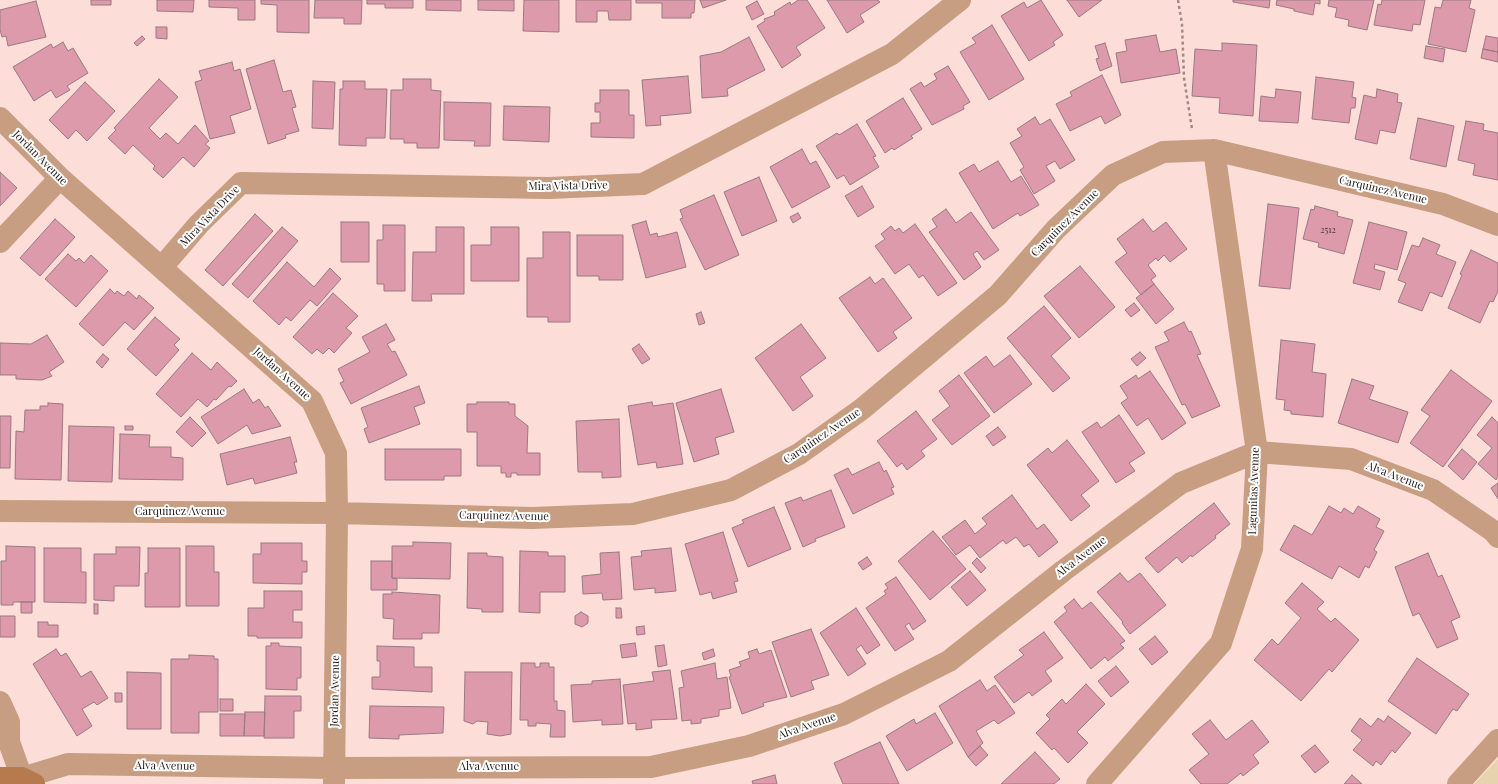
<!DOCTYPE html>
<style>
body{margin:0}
canvas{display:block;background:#fcddd7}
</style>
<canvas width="1498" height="784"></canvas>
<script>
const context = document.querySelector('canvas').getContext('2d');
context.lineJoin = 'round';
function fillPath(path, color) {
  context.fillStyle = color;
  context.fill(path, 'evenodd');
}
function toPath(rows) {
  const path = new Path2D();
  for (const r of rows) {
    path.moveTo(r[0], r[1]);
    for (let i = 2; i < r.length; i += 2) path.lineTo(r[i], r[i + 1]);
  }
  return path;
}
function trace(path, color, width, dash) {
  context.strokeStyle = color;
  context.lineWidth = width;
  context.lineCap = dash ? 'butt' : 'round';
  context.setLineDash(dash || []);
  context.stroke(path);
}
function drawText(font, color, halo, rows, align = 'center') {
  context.font = font + ' "Playfair Display",serif';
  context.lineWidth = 4;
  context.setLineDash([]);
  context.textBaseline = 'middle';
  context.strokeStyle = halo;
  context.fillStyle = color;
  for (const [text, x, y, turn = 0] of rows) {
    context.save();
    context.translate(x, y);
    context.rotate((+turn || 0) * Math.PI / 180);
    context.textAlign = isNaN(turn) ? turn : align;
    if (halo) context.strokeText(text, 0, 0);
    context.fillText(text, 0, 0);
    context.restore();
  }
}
fillPath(toPath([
 [1498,759,1498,784,1474,784]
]), '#e7d3ac');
const building = toPath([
 [91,0,111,0,111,5,91,5,91,0],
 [157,0,194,0,193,12,157,11,157,0],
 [209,0,255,0,255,20,238,20,238,8,209,7,209,0],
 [261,0,309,0,309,33,277,32,277,5,261,4,261,0],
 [315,0,362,0,361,24,344,24,344,18,314,18,315,0],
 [367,0,413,0,413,8,385,8,385,4,367,4,367,0],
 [426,0,461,0,461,11,426,10,426,0],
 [478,0,514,0,514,11,478,10,478,0],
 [524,0,559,0,559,32,523,31,524,0],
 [576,0,631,0,631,20,609,20,608,11,597,11,597,22,576,22,576,0],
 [636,0,695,0,694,13,691,13,691,18,662,18,662,3,636,3,636,0],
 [700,0,726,0,703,8,700,0],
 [798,0,807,0,825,28,796,47,801,55,782,68,757,26,765,21,764,19,775,15,774,12,790,2,791,5,798,0],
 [827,0,878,0,880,2,860,15,864,22,847,33,827,0],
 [1041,0,1063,35,1053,42,1055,45,1029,61,1001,16,1024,2,1027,8,1041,0],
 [1067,0,1102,0,1079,17,1067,0],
 [1233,0,1270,0,1269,8,1233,2,1233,0],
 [1277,0,1320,0,1320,4,1315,3,1313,15,1294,11,1294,9,1276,5,1277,0],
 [1329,0,1374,0,1367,30,1348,26,1349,20,1335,17,1337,8,1328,6,1329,0],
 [1382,0,1425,0,1420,25,1413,24,1412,31,1374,25,1378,4,1381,5,1382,0],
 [1443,0,1471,0,1469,8,1475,10,1466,52,1428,44,1435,7,1441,8,1443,0],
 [36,1,46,37,8,46,6,36,2,37,0,30,0,10,36,1],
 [757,1,764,14,752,20,746,7,757,1],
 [992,25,1024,79,989,100,960,52,976,43,972,38,992,25],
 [156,27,167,27,167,39,156,38,156,27],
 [1156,35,1160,52,1176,49,1180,73,1121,83,1116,53,1127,51,1125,40,1156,35],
 [142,36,145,39,137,46,134,43,142,36],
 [1486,36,1498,38,1498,52,1483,49,1486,36],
 [749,37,765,70,727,89,728,96,702,98,700,56,721,52,749,37],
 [63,42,68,51,73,48,88,73,67,86,70,90,56,98,51,90,34,101,13,67,51,44,53,48,63,42],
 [1105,43,1112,66,1100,71,1096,59,1099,58,1095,46,1105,43],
 [1222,43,1257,45,1253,116,1219,113,1220,98,1192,96,1195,49,1222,51,1222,43],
 [1426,46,1445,49,1443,62,1424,58,1426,46],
 [1483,49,1498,52,1498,62,1481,58,1483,49],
 [274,60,283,92,291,90,296,107,292,108,299,131,285,135,286,138,268,144,246,69,274,60],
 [232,62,234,71,240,69,251,109,230,116,235,133,210,139,195,82,202,80,199,71,232,62],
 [948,66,970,102,963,106,964,109,932,125,910,89,921,82,924,87,937,79,934,74,948,66],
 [1102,75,1121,115,1105,124,1101,116,1070,131,1056,104,1072,96,1070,92,1102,75],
 [688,76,691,113,660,116,661,125,646,126,642,80,688,76],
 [1316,77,1354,82,1352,97,1356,98,1355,108,1351,108,1349,123,1312,119,1316,77],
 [159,79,178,97,149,128,160,139,166,133,178,144,195,125,209,141,205,144,210,148,194,167,183,157,163,178,153,169,155,166,133,145,125,154,108,138,116,130,114,128,159,79],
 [403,79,431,79,431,90,441,91,439,148,417,148,417,143,404,143,404,139,390,139,391,90,403,90,403,79],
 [313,81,335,82,333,129,312,128,313,81],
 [343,81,365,81,365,89,387,89,385,138,366,138,366,146,339,145,340,89,343,89,343,81],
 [85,82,115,111,87,141,76,130,68,139,49,120,85,82],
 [1276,89,1301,92,1298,123,1259,121,1261,96,1275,98,1276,89],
 [1377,89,1398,94,1397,102,1402,103,1395,133,1380,130,1377,144,1355,139,1364,95,1376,98,1377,89],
 [600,90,629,90,629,115,634,115,634,138,591,137,591,123,600,123,600,112,595,112,595,103,600,103,600,90],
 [903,98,922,129,911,136,913,138,894,150,892,148,885,153,866,121,903,98],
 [444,102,491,103,490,146,474,146,475,141,444,140,444,102],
 [504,106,550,107,549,142,503,140,504,106],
 [1035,117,1040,125,1050,119,1075,160,1060,169,1055,161,1046,166,1055,181,1034,194,1020,170,1024,167,1010,143,1022,136,1017,129,1035,117],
 [1418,118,1454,126,1446,167,1410,159,1418,118],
 [1466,121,1484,124,1483,130,1498,133,1498,180,1473,175,1475,164,1458,160,1466,121],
 [857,124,876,156,873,157,879,167,850,185,844,175,837,179,816,146,837,133,839,135,857,124],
 [802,149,810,164,816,161,830,187,792,208,770,167,802,149],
 [998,161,1011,182,1021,176,1039,205,1020,216,1018,213,993,229,959,173,974,164,979,172,998,161],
 [0,172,17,188,0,206,0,172],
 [759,177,777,221,742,236,724,192,759,177],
 [862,186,874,207,858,217,845,196,862,186],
 [714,195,739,255,705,270,680,219,683,218,680,210,714,195],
 [1268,204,1299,208,1290,289,1259,286,1268,204],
 [1315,206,1338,212,1337,216,1353,220,1344,254,1318,247,1319,243,1303,239,1311,209,1314,210,1315,206],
 [946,209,956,223,971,212,999,250,984,260,977,251,973,254,981,267,964,280,929,232,937,227,932,219,946,209],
 [798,213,801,218,793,223,790,217,798,213],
 [255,214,273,231,223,286,205,270,255,214],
 [55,219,75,237,40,276,20,258,55,219],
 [1143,219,1153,232,1166,222,1187,249,1170,262,1164,255,1158,261,1156,258,1148,265,1156,276,1151,280,1154,284,1141,295,1115,262,1127,253,1117,239,1143,219],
 [646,221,650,235,657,233,658,237,677,232,686,267,646,278,632,225,646,221],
 [341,222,369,222,369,262,341,262,341,222],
 [1369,222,1407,232,1397,270,1375,264,1374,269,1385,272,1380,290,1353,283,1369,222],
 [915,224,957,283,938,296,923,275,919,278,909,264,895,274,875,246,885,239,881,234,891,226,895,231,899,228,903,233,915,224],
 [383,225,405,225,405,291,384,291,384,284,377,284,377,240,383,240,383,225],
 [282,227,298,241,248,298,232,284,282,227],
 [436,227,464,227,464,294,431,294,432,301,412,301,413,252,436,252,436,227],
 [491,227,519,227,519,281,471,281,471,245,491,245,491,227],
 [543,232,570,232,570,322,548,322,548,317,527,317,527,258,543,258,543,232],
 [577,235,623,235,623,280,599,280,599,276,577,276,577,235],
 [1423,238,1440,245,1436,254,1456,262,1442,297,1430,292,1422,311,1398,302,1406,283,1398,280,1412,245,1419,247,1423,238],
 [1471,250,1498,263,1498,291,1493,302,1490,301,1480,323,1448,308,1462,275,1460,274,1471,250],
 [68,254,76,261,79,258,84,263,91,255,108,271,76,307,45,279,68,254],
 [287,262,314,287,330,268,341,279,317,306,310,300,291,321,286,317,279,325,253,301,287,262],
 [1080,266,1115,307,1079,338,1044,296,1080,266],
 [870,277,875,284,883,278,912,318,893,332,897,338,878,352,839,298,870,277],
 [1154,284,1174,309,1156,324,1136,298,1154,284],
 [110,289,115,294,117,291,124,296,128,291,137,299,139,295,154,308,134,330,125,322,103,346,79,324,110,289],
 [333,293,358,316,346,328,352,333,334,353,329,348,323,354,317,349,312,354,293,337,333,293],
 [1134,303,1140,310,1131,317,1125,310,1134,303],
 [1044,306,1071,338,1051,356,1070,378,1053,392,1007,338,1044,306],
 [701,312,705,323,699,325,696,314,701,312],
 [155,317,180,339,174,345,179,350,156,376,127,349,155,317],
 [1184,322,1189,332,1191,331,1201,354,1197,355,1220,406,1192,418,1185,404,1182,405,1155,347,1169,341,1164,332,1184,322],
 [386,324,395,340,387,344,392,352,395,351,407,375,351,404,340,383,344,381,338,369,370,352,362,337,386,324],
 [801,324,826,358,800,377,813,396,793,411,755,358,801,324],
 [47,335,64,362,49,372,52,376,42,380,16,379,16,375,0,375,0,343,31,344,47,335],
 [1281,340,1315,344,1312,372,1326,374,1323,417,1291,414,1291,411,1284,410,1285,400,1276,399,1281,340],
 [639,344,650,359,642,364,632,349,639,344],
 [1140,352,1146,358,1137,366,1131,359,1140,352],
 [192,353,211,370,217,362,237,381,231,387,229,386,216,400,214,399,207,407,198,399,181,417,156,394,192,353],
 [103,354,109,359,102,368,96,362,103,354],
 [1010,355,1032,384,994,413,964,373,986,356,994,367,1010,355],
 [1451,370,1492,401,1443,467,1410,443,1430,416,1421,410,1451,370],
 [1150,371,1186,423,1162,440,1148,418,1137,426,1121,403,1128,398,1120,386,1136,375,1138,379,1150,371],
 [959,375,990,416,952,445,932,420,950,406,939,391,959,375],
 [1352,379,1374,386,1369,399,1408,412,1398,443,1338,423,1352,379],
 [419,386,425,403,414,407,420,424,369,443,364,429,368,427,361,408,419,386],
 [244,389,253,403,259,399,265,408,268,406,281,426,252,434,247,425,218,444,201,417,244,389],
 [721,389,734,432,715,438,719,454,694,462,676,403,721,389],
 [477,402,509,402,509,404,515,404,515,416,528,426,527,453,540,453,540,475,517,475,517,473,511,473,511,477,506,477,506,473,501,473,501,466,477,466,477,432,467,432,467,404,477,404,477,402],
 [652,402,653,406,673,403,683,464,657,468,656,462,638,465,628,406,652,402],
 [48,403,63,404,61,480,15,479,16,431,24,432,25,410,40,410,40,406,48,406,48,403],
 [916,411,937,439,921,451,925,456,907,470,902,463,897,467,877,441,916,411],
 [1119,415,1145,453,1129,463,1135,471,1116,483,1082,432,1097,422,1101,428,1119,415],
 [0,416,11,416,10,468,0,468,0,416],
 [190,417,206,433,192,447,176,432,190,417],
 [1492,417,1498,423,1498,477,1496,480,1478,464,1492,448,1477,435,1492,417],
 [619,419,621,477,602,478,602,472,578,472,576,421,619,419],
 [69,426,114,427,112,482,68,481,69,426],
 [125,426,133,426,133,430,125,430,125,426],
 [998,427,1006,437,993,446,986,436,998,427],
 [120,434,150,435,149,447,171,447,171,457,183,458,183,480,119,479,120,434],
 [290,437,297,462,294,462,297,473,255,484,253,478,227,485,220,454,290,437],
 [1067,440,1099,481,1081,495,1090,506,1071,521,1027,465,1048,448,1052,453,1067,440],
 [385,449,461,449,461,476,444,476,444,480,385,480,385,449],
 [1462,449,1477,462,1463,480,1448,466,1462,449],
 [879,462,884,472,886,470,894,487,891,488,894,494,853,514,834,475,848,468,852,475,879,462],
 [1498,483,1498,499,1491,488,1498,483],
 [831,490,845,527,815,539,816,541,803,547,785,503,801,497,803,501,831,490],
 [1012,495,1037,529,1044,524,1058,542,1039,557,1029,544,1024,547,1016,537,1006,544,1003,540,980,558,970,545,956,555,942,537,965,520,975,534,987,524,982,518,1012,495],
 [1214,503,1230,524,1215,536,1216,538,1192,557,1191,555,1182,563,1177,557,1158,573,1145,558,1214,503],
 [1329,506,1341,513,1344,508,1353,514,1358,506,1380,519,1376,527,1384,531,1374,550,1377,552,1369,568,1365,566,1359,578,1339,566,1332,579,1280,550,1294,525,1312,535,1329,506],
 [774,507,791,549,748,567,732,528,744,523,742,520,774,507],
 [933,531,966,569,930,600,898,561,933,531],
 [723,532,738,581,734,582,737,592,713,599,711,592,700,595,685,544,723,532],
 [413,542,451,543,450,579,392,578,392,546,413,546,413,542],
 [261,543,302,543,302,561,307,561,307,572,302,572,302,584,253,583,253,554,261,554,261,543],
 [6,546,35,547,35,602,13,602,13,605,1,605,1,561,6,561,6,546],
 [186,546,214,546,214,572,219,572,219,606,186,606,186,546],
 [116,547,140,547,139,586,114,586,114,601,94,600,94,554,116,554,116,547],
 [44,548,81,548,81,572,86,572,86,603,44,602,44,548],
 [148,548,180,548,180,607,145,607,145,573,148,573,148,548],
 [671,548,676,591,655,593,655,588,634,590,631,557,642,556,641,551,671,548],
 [520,551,548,552,548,556,565,556,565,592,540,592,540,613,519,612,520,551],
 [619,552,622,599,603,600,602,593,583,594,582,576,601,574,600,553,619,552],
 [468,553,487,553,487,556,503,557,503,612,482,612,482,609,467,608,468,553],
 [1428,553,1438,577,1442,575,1460,617,1451,621,1458,639,1437,648,1419,613,1413,616,1395,567,1428,553],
 [867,557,872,564,863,570,858,563,867,557],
 [977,558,986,568,981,573,972,563,977,558],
 [371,561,392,561,392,578,397,579,397,590,371,590,371,561],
 [970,571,986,590,967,606,951,587,970,571],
 [1120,573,1128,582,1140,573,1166,605,1130,634,1122,623,1123,622,1097,592,1120,573],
 [896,577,926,621,913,630,909,623,905,626,914,639,895,651,866,608,886,594,884,591,888,588,885,584,896,577],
 [1302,583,1324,602,1317,609,1331,622,1335,618,1359,640,1332,672,1329,669,1301,701,1254,660,1272,639,1278,645,1301,618,1285,603,1302,583],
 [264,591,302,591,302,610,293,610,293,622,302,622,302,638,257,638,257,636,248,636,248,608,264,608,264,591],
 [392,592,440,595,439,633,422,633,422,639,393,639,394,619,383,618,383,594,392,594,392,592],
 [1074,599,1082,609,1091,602,1125,641,1120,644,1124,648,1108,661,1105,657,1091,669,1054,622,1067,611,1064,607,1074,599],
 [21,602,32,602,32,613,21,613,21,602],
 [94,604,98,604,98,614,94,614,94,604],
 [616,608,621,608,622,618,616,618,616,608],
 [856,608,880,645,867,654,861,645,856,649,866,664,848,676,820,633,856,608],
 [581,612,588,616,588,623,582,627,575,624,575,616,581,612],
 [0,616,15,616,15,637,0,637,0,616],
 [38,622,48,622,48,625,58,625,58,637,38,637,38,622],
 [644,626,645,634,637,635,636,627,644,626],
 [811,629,829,675,811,681,814,689,791,697,772,642,811,629],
 [1044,632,1063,658,1045,671,1052,681,1032,696,1029,692,1014,703,994,677,1024,655,1019,650,1044,632],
 [1155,636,1168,652,1152,665,1139,649,1155,636],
 [271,643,279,643,279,646,301,647,301,678,297,678,297,690,266,689,266,646,271,646,271,643],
 [635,643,637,656,622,658,620,645,635,643],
 [664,645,667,665,658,667,655,646,664,645],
 [377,646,414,647,414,667,432,667,432,692,372,689,372,677,380,677,380,661,377,661,377,646],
 [56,649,61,656,66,653,81,677,91,671,108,698,97,705,94,702,82,709,92,726,77,736,33,664,56,649],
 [713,649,715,656,704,660,702,653,713,649],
 [757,649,759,654,771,650,787,697,763,703,764,706,742,714,729,677,731,676,729,670,741,666,739,662,750,658,748,652,757,649],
 [189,655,214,656,214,659,218,659,218,712,199,712,199,733,171,733,171,659,189,659,189,655],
 [1417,658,1469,694,1457,711,1453,709,1436,734,1388,701,1417,658],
 [521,663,535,663,535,667,540,667,540,663,549,663,549,667,554,667,554,701,557,701,557,710,565,711,565,737,550,737,551,724,536,723,536,726,528,726,528,720,520,720,521,663],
 [715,663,717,679,727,677,731,708,719,710,719,716,701,719,701,723,691,724,691,720,682,721,679,688,684,687,681,671,715,663],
 [1116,666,1129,682,1111,697,1098,681,1116,666],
 [670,670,677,719,651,720,652,728,636,730,636,723,628,724,623,685,654,681,652,672,670,670],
 [127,672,161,673,161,729,127,729,127,672],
 [465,672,512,672,511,734,500,736,487,734,488,722,477,721,473,724,464,721,465,672],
 [620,679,623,724,602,725,602,720,573,722,571,685,592,684,592,681,620,679],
 [980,680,987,691,995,685,1015,713,998,724,994,720,976,731,983,743,968,757,939,706,980,680],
 [1086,684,1105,704,1077,732,1088,743,1068,763,1054,748,1052,750,1036,733,1050,719,1046,715,1062,699,1066,704,1086,684],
 [115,693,122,693,122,702,115,702,115,693],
 [265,696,301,696,301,711,294,711,294,738,264,738,265,696],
 [220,699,233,699,233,711,220,711,220,699],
 [370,706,444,707,443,733,399,735,399,739,369,738,370,706],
 [245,712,265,712,264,736,244,736,245,712],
 [935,713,953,743,907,771,886,736,914,719,916,724,935,713],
 [220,714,245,714,244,736,220,736,220,714],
 [1388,716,1411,733,1395,753,1392,750,1381,765,1376,761,1373,766,1353,750,1362,740,1351,731,1360,718,1371,727,1378,718,1384,722,1388,716],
 [1210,720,1226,740,1252,720,1269,742,1253,755,1259,763,1243,776,1241,773,1227,784,1201,784,1189,770,1209,754,1192,734,1210,720],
 [880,742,899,784,843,784,834,763,880,742],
 [1315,745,1329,762,1315,773,1301,756,1315,745],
 [980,746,988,755,976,766,968,757,980,746],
 [1035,752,1060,779,1054,784,1001,784,1035,752],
 [775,775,777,784,753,784,752,781,775,775],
 [1352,775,1362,784,1344,784,1352,775]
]);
fillPath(building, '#dc9aaa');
trace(building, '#9c7981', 1);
trace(toPath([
 [1178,0,1182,24,1184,78,1192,129]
]), '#a18985', 2.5, [3, 3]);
trace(toPath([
 [0,118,60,178,312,401,336,453,337,513,334,784],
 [0,242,60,178],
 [162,267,199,224,241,183,549,188,643,184,892,54,960,0],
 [0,511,337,513,532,518,633,514,731,490,799,454,862,409,998,295,1056,229,1113,175,1163,152,1214,150,1443,204,1498,225],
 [0,702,9,722,9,742,22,778,68,764,334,768,651,767,749,746,844,714,949,661,1063,571,1181,483,1257,452,1351,459,1433,490,1493,531,1498,537],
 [1097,784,1221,643,1252,549,1257,452,1214,150],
 [1458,784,1498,740]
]), '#c79e81', 22);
trace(toPath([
 [0,778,22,778,34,784]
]), '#b67a4e', 22);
drawText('9px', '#513739', null, [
 ["2512",1328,230]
]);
drawText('11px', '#231613', '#fff', [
 ["Jordan Avenue",40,158,45],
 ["Mira Vista Drive",568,186,-1],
 ["Carquinez Avenue",1383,190,13],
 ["Mira Vista Drive",210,216,-46],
 ["Carquinez Avenue",1065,223,-45],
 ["Jordan Avenue",282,374,42],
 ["Carquinez Avenue",822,436,-34],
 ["Alva Avenue",1395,476,21],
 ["Lagunitas Avenue",1254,491,-88],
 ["Carquinez Avenue",180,512],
 ["Carquinez Avenue",504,516,1],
 ["Alva Avenue",1081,557,-37],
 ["Jordan Avenue",335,691,-89],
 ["Alva Avenue",807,726,-19],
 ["Alva Avenue",165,766,1],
 ["Alva Avenue",489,767]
]);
</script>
